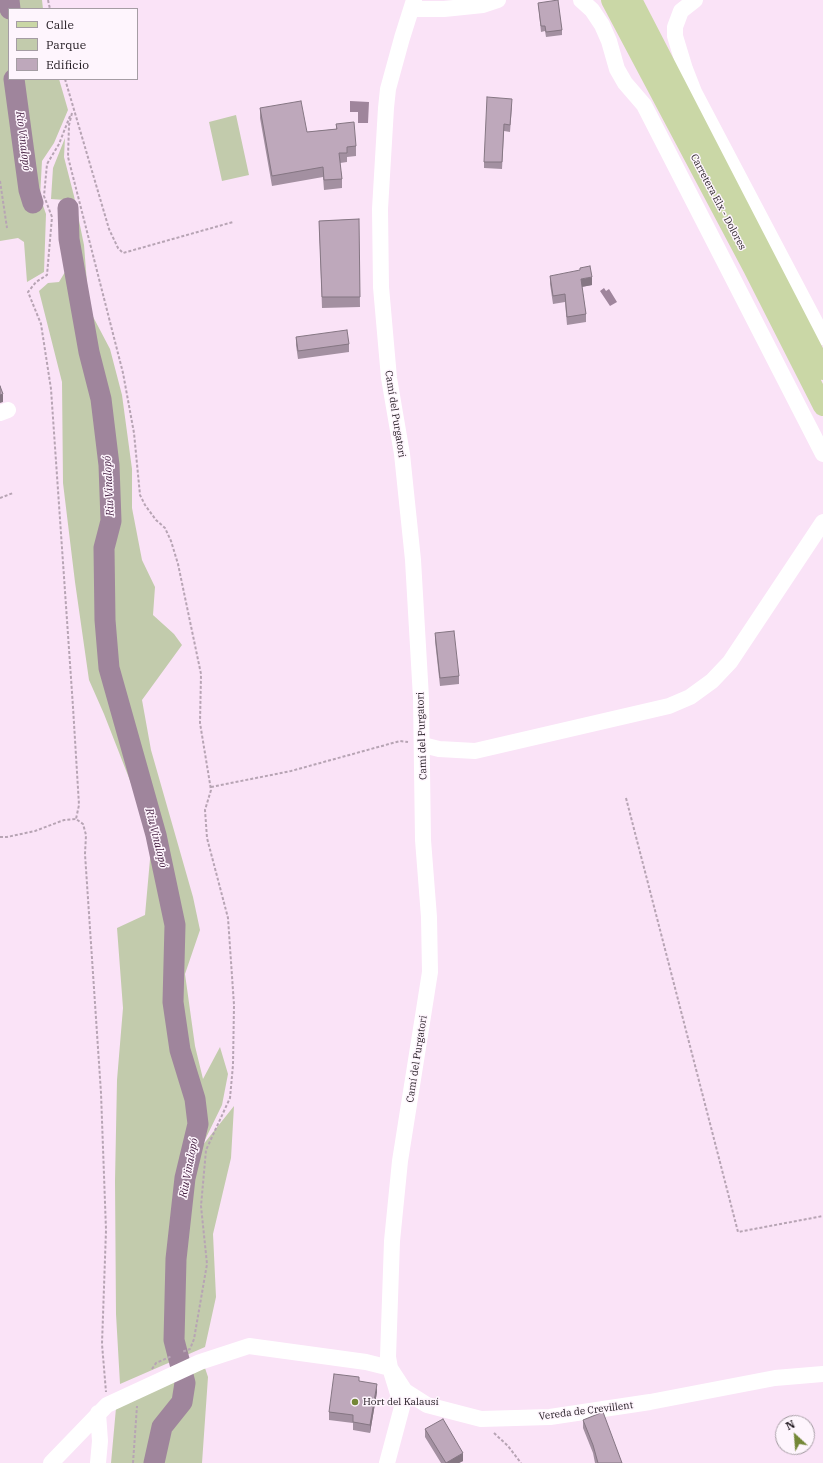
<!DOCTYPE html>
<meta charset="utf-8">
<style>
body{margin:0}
#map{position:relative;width:823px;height:1463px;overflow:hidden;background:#fae3f7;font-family:"IBM Plex Serif",serif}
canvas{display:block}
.legend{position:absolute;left:8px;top:8px;width:130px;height:72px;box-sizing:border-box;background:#fef5fd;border:1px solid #a59da4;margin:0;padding:5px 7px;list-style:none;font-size:12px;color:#20181f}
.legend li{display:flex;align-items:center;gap:8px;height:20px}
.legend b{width:20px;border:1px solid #a59da4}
.north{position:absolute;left:775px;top:1415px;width:40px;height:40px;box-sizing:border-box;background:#fef5fd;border:1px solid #a59da4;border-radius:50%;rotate:334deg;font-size:11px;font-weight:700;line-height:16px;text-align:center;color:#20181f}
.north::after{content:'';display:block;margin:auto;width:14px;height:18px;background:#748737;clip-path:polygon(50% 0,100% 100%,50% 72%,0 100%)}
</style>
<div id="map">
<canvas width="823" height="1463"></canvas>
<ul class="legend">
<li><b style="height:5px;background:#cad7a6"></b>Calle</li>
<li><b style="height:11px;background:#c2cbac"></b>Parque</li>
<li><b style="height:11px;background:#bea8bb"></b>Edificio</li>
</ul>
<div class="north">N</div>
</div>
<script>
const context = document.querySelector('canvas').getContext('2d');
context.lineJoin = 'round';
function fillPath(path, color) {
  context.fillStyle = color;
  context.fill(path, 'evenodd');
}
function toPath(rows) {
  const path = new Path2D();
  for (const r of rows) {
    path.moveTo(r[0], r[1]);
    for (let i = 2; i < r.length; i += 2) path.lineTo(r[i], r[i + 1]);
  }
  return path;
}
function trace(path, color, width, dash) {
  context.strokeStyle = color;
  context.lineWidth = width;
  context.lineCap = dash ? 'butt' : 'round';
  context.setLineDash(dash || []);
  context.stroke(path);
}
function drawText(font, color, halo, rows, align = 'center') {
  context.font = font + ' "IBM Plex Serif",serif';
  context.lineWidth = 3;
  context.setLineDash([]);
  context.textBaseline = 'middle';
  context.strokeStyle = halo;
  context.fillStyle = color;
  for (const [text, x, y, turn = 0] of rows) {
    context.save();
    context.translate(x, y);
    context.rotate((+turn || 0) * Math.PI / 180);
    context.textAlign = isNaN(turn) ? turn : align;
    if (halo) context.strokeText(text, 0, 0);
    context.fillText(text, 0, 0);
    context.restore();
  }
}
fillPath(toPath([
 [0,0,42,0,43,9,9,9,9,79,59,79,68,110,54,143,42,161,40,197,46,214,44,272,27,282,24,242,18,238,0,241],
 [236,115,249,175,222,181,209,122],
 [65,138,64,157,74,196,84,245,89,309,110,349,122,395,132,469,132,508,142,560,155,587,153,615,174,634,182,645,142,700,151,750,193,897,200,930,185,974,195,1046,203,1079,220,1047,228,1074,222,1105,202,1146,234,1106,231,1158,213,1234,216,1297,205,1347,120,1384,116,1314,115,1181,117,1080,123,1008,117,928,145,915,152,837,104,714,89,680,75,582,63,483,62,382,39,291,48,283,59,282,65,272,65,200,51,199,53,168],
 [205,1368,208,1377,202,1463,111,1463,116,1408]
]), '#c2cbac');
fillPath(toPath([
 [350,101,369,102,368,123,358,123,358,112,350,112],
 [604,288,606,291,609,289,617,302,610,306,600,291]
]), '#9f859c');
trace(toPath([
 [9,0,10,9],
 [14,79,29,190,33,203],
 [68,208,69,239,89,352,101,399,109,465,111,521,104,548,105,620,109,668,156,835,175,925,173,1002,180,1050,195,1099,198,1124,185,1178,176,1259,174,1340,185,1383,182,1402,162,1427,154,1463]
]), '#9f859c', 21);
trace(toPath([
 [48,0,50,9],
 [65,79,109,229,118,248,123,253,233,222],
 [72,113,69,125,68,157,123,373,134,433,140,495,145,505,156,520,165,528,171,541,178,564,201,674,200,723,211,790,205,810,207,838,228,918,234,1005,233,1065,230,1098,206,1150,201,1206,207,1264,194,1339,190,1349,182,1352],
 [70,116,59,144,47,164,44,196,52,217,47,275,36,282,28,292,41,324,51,389,73,707,79,805,76,819],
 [0,181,7,228],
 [0,498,13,493],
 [211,787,291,771,400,741,408,742],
 [626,798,738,1232,823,1216],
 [0,837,7,837,35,831,64,820,76,819,83,824,86,835,85,854,101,1093,106,1230,102,1344,106,1392],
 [152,1369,156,1363,172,1356],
 [494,1433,508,1446,521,1463],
 [133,1463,137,1406]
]), '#b7a4b4', 2, [3, 2]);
trace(toPath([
 [581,0,592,10,602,25,609,41,617,69,625,83,644,105,823,454],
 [695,0,681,11,675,27,675,36,685,69,694,92,823,337],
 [412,9,444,9,483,5,498,0],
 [0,413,8,410],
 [423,745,439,749,475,751,669,706,690,697,712,681,730,662,823,522],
 [51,1463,107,1405,200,1362,249,1346,366,1362,390,1368,405,1391,427,1405,481,1419,550,1417,650,1402,775,1378,823,1374],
 [98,1463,100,1441,98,1413],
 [387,1463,402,1407,390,1368,388,1357,392,1241,400,1161,430,972,429,917,423,840,421,698,413,560,402,454,389,378,381,287,380,209,386,108,388,89,402,38,414,0]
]), '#fff', 16);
trace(toPath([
 [611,0,753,268,823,406],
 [632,0,823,370]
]), '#cad7a6', 20);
fillPath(toPath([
 [538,3,562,30,562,35,546,37,545,31,541,32],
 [512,106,510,132,504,131,502,169,484,168,484,162],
 [260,108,307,132,336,129,336,124,356,146,356,156,347,157,347,162,340,163,342,179,342,188,324,190,323,177,272,186,260,118],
 [359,219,360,307,322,308,319,221],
 [550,276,592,285,582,287,586,314,586,322,567,325,565,302,553,304,550,284],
 [296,337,349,344,349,352,298,359,296,345],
 [435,633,459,676,459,684,440,686,435,641],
 [359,1381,377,1392,370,1433,353,1430,353,1423,329,1420,329,1412],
 [583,1420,622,1463,595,1463,593,1453,583,1428],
 [425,1429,463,1461,459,1463,441,1463,425,1437]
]), '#a390a1');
fillPath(toPath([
 [592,277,592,285,581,287,581,279],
 [3,394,3,402,0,403,0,395],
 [377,1384,377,1392,370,1433,370,1425],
 [463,1453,463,1461,459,1463,446,1463]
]), '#857683');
const building = toPath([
 [558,0,562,30,546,32,545,26,541,26,538,3,558,0],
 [487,97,512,99,510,125,504,124,502,162,484,162,487,97],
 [301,101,307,132,337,129,336,124,354,122,356,146,347,147,347,153,339,153,342,179,324,180,323,167,272,176,260,108,301,101],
 [359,219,360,297,322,297,319,221,359,219],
 [590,266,592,277,581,279,586,314,567,317,565,294,553,296,550,276,580,270,580,268,590,266],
 [347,330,349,344,298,351,296,337,347,330],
 [0,386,3,394,0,395,0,386],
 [454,631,459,676,440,678,435,633,454,631],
 [334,1374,359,1377,359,1381,377,1384,370,1425,353,1422,353,1415,329,1412,334,1374],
 [603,1412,622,1463,598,1463,593,1445,583,1420,603,1412],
 [443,1419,463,1453,446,1463,425,1429,443,1419]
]);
fillPath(building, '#bea8bb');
trace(building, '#857683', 1);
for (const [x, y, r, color] of [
 [355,1402,4,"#748737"]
]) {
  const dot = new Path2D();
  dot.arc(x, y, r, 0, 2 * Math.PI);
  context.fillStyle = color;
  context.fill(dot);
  trace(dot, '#fef5fd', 1.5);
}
drawText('10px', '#20181f', '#fef5fd', [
 ["Carretera Elx - Dolores",718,202,62],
 ["Camí del Purgatori",395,414,81],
 ["Camí del Purgatori",422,736,-92],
 ["Camí del Purgatori",417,1059,-81],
 ["Vereda de Crevillent",586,1411,-7]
]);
drawText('10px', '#20181f', '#fef5fd', [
 ["Hort del Kalausí",363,1402]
], 'left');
drawText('italic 11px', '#492446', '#fef5fd', [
 ["Río Vinalopó",23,141,83],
 ["Riu Vinalopó",109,486,-93],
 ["Riu Vinalopó",156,838,76],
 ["Riu Vinalopó",189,1168,-79]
]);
</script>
